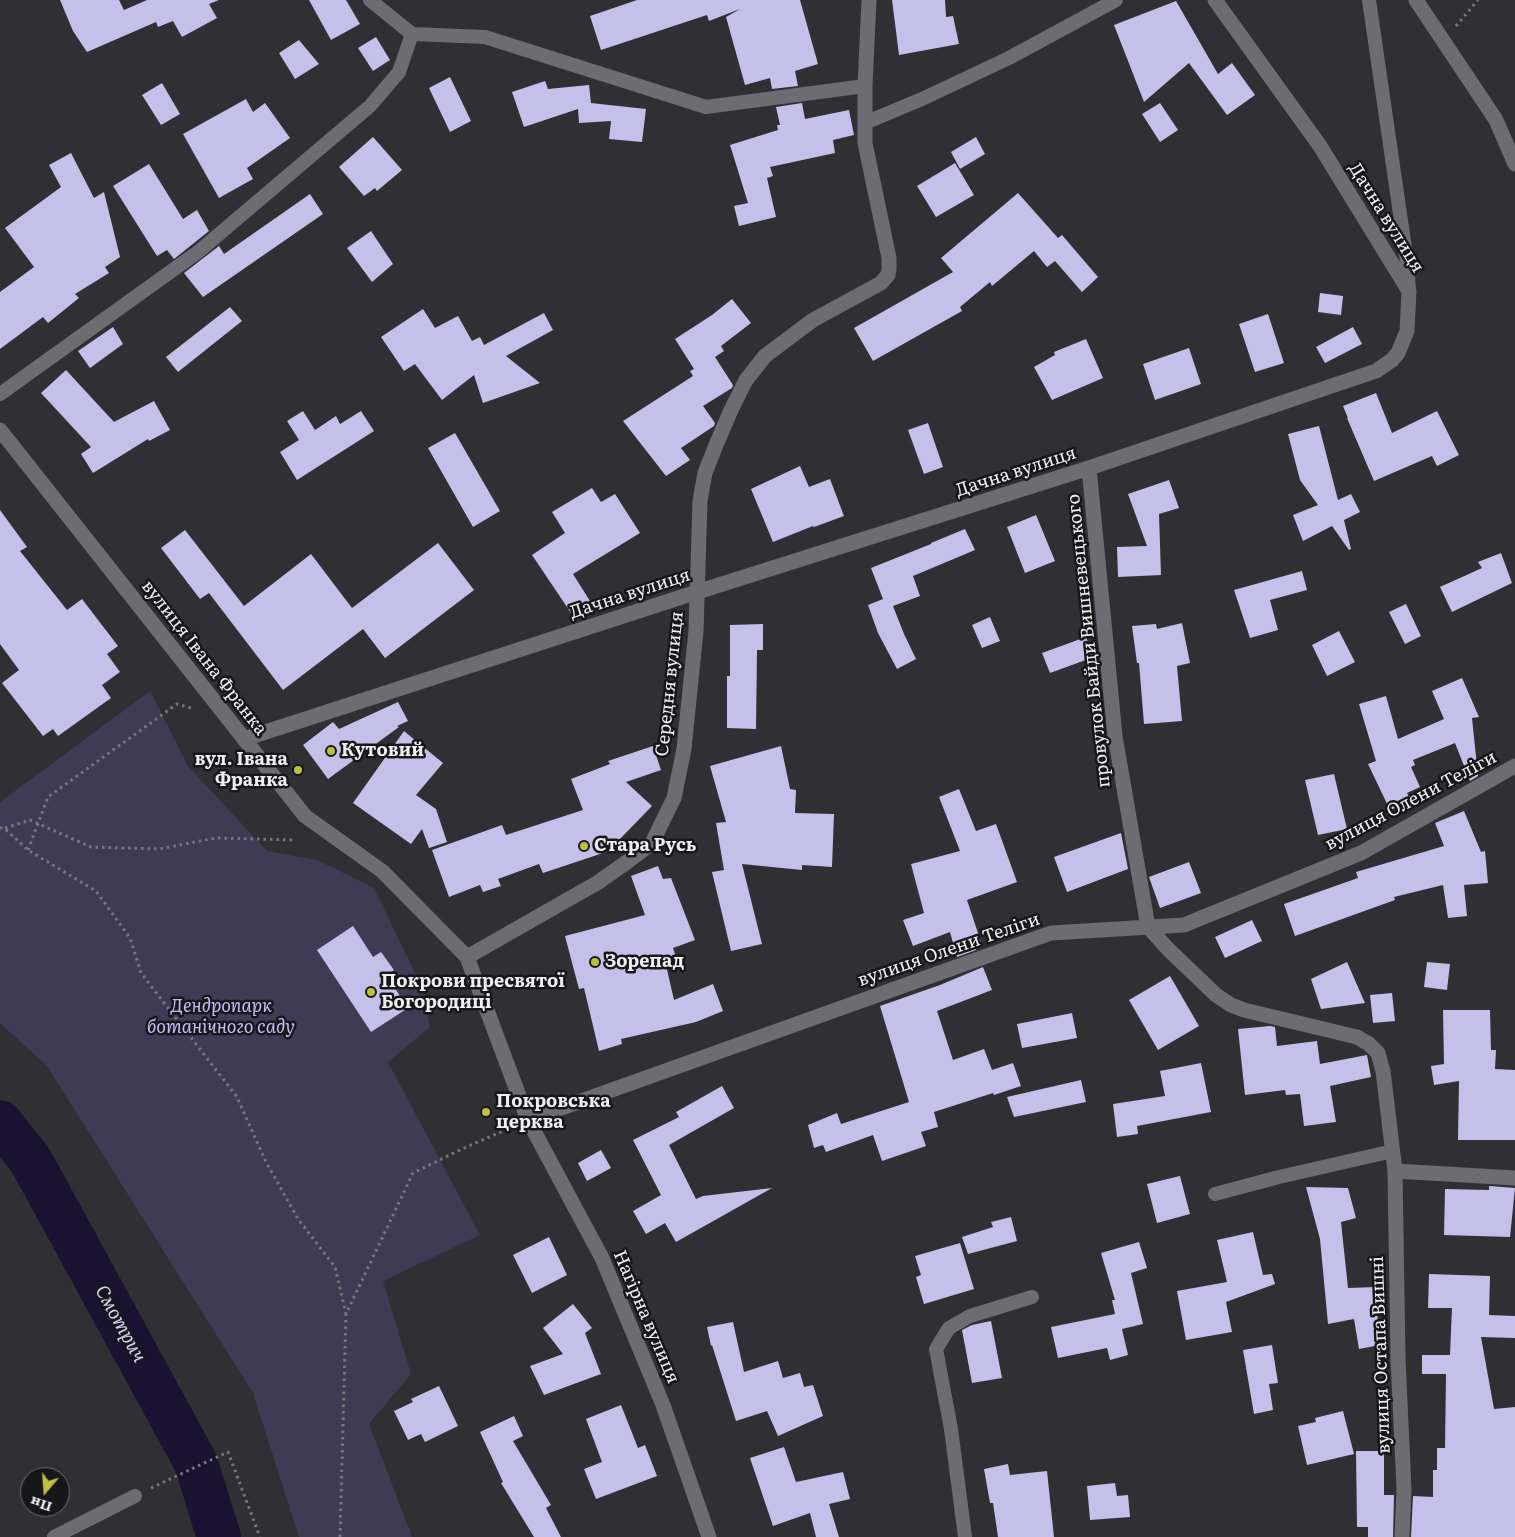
<!DOCTYPE html>
<meta charset="utf-8">
<style>
body{margin:0}
#map{position:relative;width:1515px;height:1537px;overflow:hidden;background:#2f2f34;font-family:Literata,serif}
canvas{display:block}
.north{position:absolute;left:20px;top:1467px;width:50px;height:50px;box-sizing:border-box;background:#17171a;border:1px solid #6d6d70;border-radius:50%;rotate:198deg;font-size:14px;font-weight:700;line-height:20px;text-align:center;color:#efeff2}
.north::after{content:'';display:block;margin:auto;width:18px;height:22px;background:#bebf42;clip-path:polygon(50% 0,100% 100%,50% 72%,0 100%)}
</style>
<div id="map">
<canvas width="1515" height="1537"></canvas>
<div class="north">Пн</div>
</div>
<script>
const context = document.querySelector('canvas').getContext('2d');
context.lineJoin = 'round';
function fillPath(path, color) {
  context.fillStyle = color;
  context.fill(path, 'evenodd');
}
function toPath(rows) {
  const path = new Path2D();
  for (const r of rows) {
    path.moveTo(r[0], r[1]);
    for (let i = 2; i < r.length; i += 2) path.lineTo(r[i], r[i + 1]);
  }
  return path;
}
function trace(path, color, width, dash) {
  context.strokeStyle = color;
  context.lineWidth = width;
  context.lineCap = dash ? 'butt' : 'round';
  context.setLineDash(dash || []);
  context.stroke(path);
}
function drawText(font, color, halo, rows, align = 'center') {
  context.font = font + ' Literata,serif';
  context.lineWidth = 5;
  context.setLineDash([]);
  context.textBaseline = 'middle';
  context.strokeStyle = halo;
  context.fillStyle = color;
  for (const [text, x, y, turn = 0] of rows) {
    context.save();
    context.translate(x, y);
    context.rotate((+turn || 0) * Math.PI / 180);
    context.textAlign = isNaN(turn) ? turn : align;
    if (halo) context.strokeText(text, 0, 0);
    context.fillText(text, 0, 0);
    context.restore();
  }
}
fillPath(toPath([
 [150,691,188,766,267,851,317,860,374,888,419,981,430,1027,388,1062,480,1235,383,1281,411,1374,369,1424,412,1537,299,1537,253,1393,47,1066,0,1023,0,802]
]), '#3f3b54');
trace(toPath([
 [0,1122,29,1158,42,1181,196,1463,219,1537]
]), '#191331', 44);
fillPath(toPath([
 [60,0,119,0,124,10,147,0,219,0,209,4,217,18,182,37,173,21,158,27,156,22,87,52,73,31],
 [309,0,346,0,360,24,331,40],
 [637,0,800,0,818,64,795,71,798,86,772,89,770,78,745,85,726,17,740,9,709,21,707,15,601,50,590,16],
 [892,0,945,0,946,17,953,16,959,44,899,55],
 [1176,1,1218,74,1232,63,1255,95,1227,115,1189,63,1144,102,1114,25],
 [376,37,390,60,373,71,358,48],
 [299,40,319,64,295,79,279,53],
 [450,77,471,121,450,132,429,88],
 [545,81,548,89,589,85,591,103,646,109,642,142,609,139,611,121,579,123,578,109,524,127,512,92],
 [162,83,180,114,161,125,142,95],
 [246,99,253,112,265,103,290,138,247,168,253,179,219,198,183,134],
 [802,103,805,119,849,110,854,135,833,140,835,153,770,167,773,176,767,178,776,217,739,226,734,206,748,203,730,145,778,130,777,125,780,125,776,107],
 [1160,103,1178,130,1160,142,1142,114],
 [373,137,402,170,377,191,375,188,364,196,339,167],
 [976,137,985,154,960,169,951,152],
 [71,153,94,198,104,192,120,257,105,267,109,273,75,294,79,298,48,323,43,317,0,349,0,292,34,267,5,228,61,187,49,165],
 [955,163,974,195,936,217,917,186],
 [149,164,183,219,197,210,209,231,174,259,167,250,157,256,113,186],
 [1018,193,1058,238,1062,235,1098,277,1082,292,1055,261,1047,267,1034,251,992,286,990,282,960,307,962,311,873,361,854,328,953,272,941,258],
 [310,194,323,214,203,297,184,273,219,246,224,254],
 [371,231,393,264,372,282,347,248],
 [1320,293,1343,296,1341,315,1318,312],
 [732,299,751,323,721,346,724,351,715,357,733,385,732,388,703,406,715,423,714,426,681,448,690,460,666,476,623,421,693,376,690,371,694,369,675,339,712,315],
 [230,307,242,321,178,372,166,357],
 [423,309,435,328,458,316,472,341,480,337,484,345,544,313,553,330,506,356,540,383,483,403,474,375,442,400,415,364,404,371,381,337],
 [1268,314,1284,363,1255,372,1239,324],
 [113,327,123,344,90,368,78,351],
 [1353,327,1362,344,1325,363,1316,347],
 [1086,339,1103,378,1052,400,1034,367,1055,355,1054,352],
 [1189,348,1201,384,1155,400,1143,364],
 [66,370,114,422,154,401,170,430,149,441,148,439,93,473,81,454,91,447,41,393],
 [1376,393,1392,433,1437,411,1459,455,1437,466,1432,456,1374,481,1347,418,1348,418,1343,406],
 [303,411,315,430,336,416,340,424,361,411,374,431,297,480,280,452,299,440,287,421],
 [928,423,943,467,924,474,908,430],
 [1319,426,1338,500,1351,494,1360,512,1344,520,1351,549,1349,550,1332,526,1303,541,1293,515,1318,505,1300,480,1288,434],
 [455,433,500,511,473,527,428,448],
 [800,466,809,487,830,479,844,516,814,527,813,526,773,542,751,489],
 [1169,480,1179,508,1159,514,1161,575,1118,577,1117,547,1147,546,1128,494],
 [592,488,601,502,615,494,640,533,573,574,590,601,571,613,532,555,565,533,552,512],
 [0,510,27,547,20,551,67,610,82,599,118,646,107,654,120,672,102,685,111,698,58,736,53,729,43,736,2,683,19,670,0,644],
 [1036,515,1055,561,1025,573,1007,527],
 [965,529,975,550,913,576,920,596,893,606,904,634,916,659,897,669,878,633,868,605,883,599,871,568,931,544,931,543],
 [185,530,244,606,311,554,352,608,438,543,474,590,385,658,363,629,283,690,209,593,200,599,161,548],
 [1501,553,1512,583,1452,612,1440,587,1482,568,1478,562],
 [1302,571,1307,590,1270,600,1278,630,1250,638,1234,590],
 [1406,604,1421,636,1405,644,1389,612],
 [990,617,1000,641,982,648,972,625],
 [1182,623,1190,663,1177,666,1182,721,1144,724,1139,663,1137,663,1132,626,1156,624,1157,629],
 [763,624,763,650,757,650,756,729,727,728,727,676,730,676,730,625],
 [1339,631,1355,662,1327,676,1312,645],
 [1086,637,1094,657,1050,673,1042,653],
 [1462,678,1479,717,1472,718,1478,776,1470,781,1455,743,1413,760,1415,765,1411,767,1420,787,1407,793,1411,801,1390,810,1368,764,1376,761,1359,704,1386,696,1398,739,1444,719,1432,691],
 [398,702,408,721,397,726,399,727,328,779,303,745,333,722,339,729],
 [404,731,443,763,416,795,436,809,447,842,429,848,422,829,411,844,353,803],
 [653,746,661,770,626,782,652,806,619,840,621,847,543,873,539,864,498,879,501,886,483,892,480,885,449,897,432,850,502,825,506,835,583,810,571,779,610,764,608,761],
 [781,746,790,789,796,790,795,813,834,814,832,867,802,865,802,870,742,864,762,944,731,951,712,872,724,870,716,823,726,822,710,766],
 [1334,774,1347,829,1318,835,1305,780],
 [959,789,976,831,996,824,1017,882,967,900,981,942,974,944,976,950,957,957,950,932,913,946,903,920,924,913,911,864,960,851,939,797],
 [1464,811,1481,852,1485,851,1488,883,1464,885,1467,916,1448,918,1443,885,1394,897,1395,900,1295,936,1284,904,1358,878,1356,872,1444,846,1435,823],
 [1121,833,1128,869,1067,892,1054,857],
 [1189,862,1201,893,1160,908,1149,877],
 [658,866,663,879,671,878,695,940,673,948,676,957,665,961,674,1000,713,984,723,1011,696,1022,621,1039,622,1044,599,1051,584,988,579,989,565,936,645,915,631,876],
 [1252,920,1262,941,1225,958,1215,937],
 [353,926,373,957,381,952,394,970,386,975,408,1008,371,1032,317,950],
 [1347,962,1365,1003,1321,1009,1311,979],
 [1427,962,1450,964,1447,990,1424,987],
 [983,967,992,990,937,1011,953,1060,984,1049,992,1070,1013,1063,1021,1086,994,1095,993,1093,934,1112,938,1127,921,1132,926,1146,882,1161,873,1135,826,1152,823,1145,814,1148,808,1125,837,1113,841,1124,909,1102,880,1006,940,985],
 [1170,976,1199,1026,1158,1050,1129,1000],
 [1392,993,1395,1021,1373,1023,1370,995],
 [1443,1010,1490,1010,1491,1050,1496,1050,1495,1069,1515,1070,1515,1140,1458,1140,1459,1081,1434,1085,1431,1066,1444,1064],
 [1072,1013,1077,1038,1022,1048,1017,1024],
 [1270,1026,1275,1027,1277,1046,1317,1041,1320,1064,1367,1055,1371,1077,1330,1086,1336,1122,1304,1126,1300,1094,1286,1095,1285,1090,1245,1095,1238,1029],
 [1201,1063,1211,1112,1137,1126,1138,1134,1117,1137,1113,1104,1165,1096,1160,1071],
 [1081,1080,1086,1102,1014,1117,1007,1097],
 [722,1086,734,1108,669,1145,696,1199,703,1196,772,1188,676,1242,665,1223,646,1234,633,1211,661,1195,633,1140,679,1117,676,1112],
 [601,1150,611,1168,587,1181,578,1163],
 [1180,1176,1190,1214,1157,1223,1147,1184],
 [1489,1186,1515,1188,1510,1237,1444,1235,1445,1189,1489,1190],
 [1306,1187,1348,1188,1356,1218,1341,1222,1348,1288,1376,1287,1378,1326,1382,1326,1385,1344,1359,1349,1354,1319,1328,1324,1320,1239],
 [1011,1217,1017,1241,968,1254,962,1237,993,1227,991,1222],
 [1253,1232,1263,1275,1272,1274,1275,1284,1226,1302,1232,1332,1186,1340,1177,1291,1227,1282,1217,1240],
 [549,1237,567,1275,532,1293,513,1255],
 [1139,1242,1147,1268,1131,1273,1143,1324,1122,1329,1128,1355,1110,1360,1107,1348,1058,1358,1051,1327,1115,1314,1112,1300,1115,1300,1101,1253],
 [960,1243,974,1289,924,1304,916,1277,921,1275,915,1256],
 [1429,1274,1490,1276,1489,1315,1515,1316,1515,1338,1481,1337,1494,1409,1515,1407,1515,1537,1411,1537,1413,1496,1433,1497,1433,1470,1437,1470,1437,1448,1445,1448,1446,1374,1422,1374,1422,1355,1450,1355,1452,1308,1428,1308],
 [573,1304,592,1328,585,1333,601,1374,544,1395,530,1366,563,1354,543,1328],
 [991,1321,1002,1378,972,1383,962,1330,972,1325],
 [733,1322,744,1372,778,1361,783,1378,800,1373,804,1387,813,1385,823,1416,778,1436,767,1411,736,1421,712,1345,711,1346,707,1327],
 [1272,1345,1278,1383,1269,1384,1273,1410,1254,1414,1243,1350],
 [439,1386,458,1426,425,1442,421,1434,408,1440,394,1411,413,1402,411,1399],
 [621,1405,638,1448,645,1445,657,1476,596,1499,584,1469,602,1462,586,1419],
 [1343,1411,1354,1454,1307,1465,1298,1426,1316,1422,1315,1418],
 [514,1416,523,1436,513,1441,551,1505,546,1508,561,1537,534,1537,501,1483,503,1482,480,1432],
 [784,1447,796,1482,843,1472,850,1499,829,1504,839,1537,816,1537,810,1513,773,1526,750,1458],
 [1356,1451,1384,1451,1384,1495,1394,1495,1393,1537,1368,1537,1368,1527,1357,1527],
 [1008,1464,1010,1475,1047,1471,1054,1537,998,1537,993,1503,990,1503,984,1469],
 [1115,1483,1117,1496,1128,1495,1130,1517,1090,1520,1087,1486]
]), '#c4c0e9');
trace(toPath([
 [1456,26,1478,0],
 [0,828,4,828,28,850,96,891,130,938,141,973,237,1097,265,1160,298,1219,335,1267,346,1314],
 [5,828,30,820,91,847,159,849,216,838,295,840],
 [28,850,48,797,177,704,194,709],
 [151,1488,228,1452,260,1537],
 [340,1537,346,1314,413,1173,462,1149,512,1127]
]), '#77777b', 3, [2.5, 4]);
trace(toPath([
 [370,0,412,34,485,37,706,107,865,86],
 [1369,0,1407,262,1409,291],
 [867,122,922,99,1009,58,1116,0],
 [0,394,198,252,370,106,399,72,412,34],
 [1215,1194,1279,1177,1393,1151],
 [54,1537,135,1496],
 [965,1537,951,1429,936,1349,949,1328,970,1316,1032,1297]
]), '#6c6c72', 14);
trace(toPath([
 [1416,0,1496,120,1515,164],
 [1089,468,1115,736,1148,927,1169,950,1216,995,1231,1005,1244,1010,1357,1037,1369,1044,1378,1053,1383,1071,1395,1171,1398,1358,1404,1489,1402,1537],
 [244,739,697,592,1089,468,1376,371,1392,360,1398,353,1407,331,1409,291,1320,146,1215,0],
 [467,957,597,883,627,862,652,843,674,798,684,749,696,631,700,501,705,473,716,445,731,410,746,380,765,356,813,320,881,283,888,275,889,269,889,258,865,143,865,86,869,0],
 [1395,1171,1515,1178],
 [709,1537,663,1405,602,1258,528,1120,1051,933,1184,925,1361,853,1515,766]
]), '#6c6c72', 15);
trace(toPath([
 [0,430,305,816,382,871,467,957,528,1120]
]), '#6c6c72', 15);
for (const [x, y, r, color] of [
 [331,751,5,"#bebf42"],
 [298,770,5,"#bebf42"],
 [584,846,5,"#bebf42"],
 [595,962,5,"#bebf42"],
 [371,992,5,"#bebf42"],
 [486,1112,5,"#bebf42"]
]) {
  const dot = new Path2D();
  dot.arc(x, y, r, 0, 2 * Math.PI);
  context.fillStyle = color;
  context.fill(dot);
  trace(dot, '#17171a', 2);
}
drawText('18px', '#efeff2', '#17171a', [
 ["Дачна вулиця",1386,218,58],
 ["Дачна вулиця",1016,472,-18],
 ["Дачна вулиця",630,594,-18],
 ["провулок Байди Вишневецького",1089,641,-96],
 ["вулиця Івана Франка",204,658,52],
 ["Середня вулиця",670,684,-84],
 ["вулиця Олени Теліги",1411,801,-28],
 ["вулиця Олени Теліги",949,950,-19],
 ["Нагірна вулиця",646,1317,67],
 ["вулиця Остапа Вишні",1381,1355,-92]
]);
drawText('bold 18px', '#efeff2', '#17171a', [
 ["Кутовий",341,751],
 ["вул. Івана",288,760,"right"],
 ["Франка",288,781,"right"],
 ["Стара Русь",594,846],
 ["Зорепад",605,962],
 ["Покрови пресвятої",381,982],
 ["Богородиці",381,1003],
 ["Покровська",496,1102],
 ["церква",496,1123]
], 'left');
drawText('italic 18px', '#c3bbf9', '#17171a', [
 ["Дендропарк",221,1007],
 ["ботанічного саду",221,1028]
]);
drawText('italic 19px', '#d3cff5', '#17171a', [
 ["Смотрич",120,1324,61]
]);
</script>
